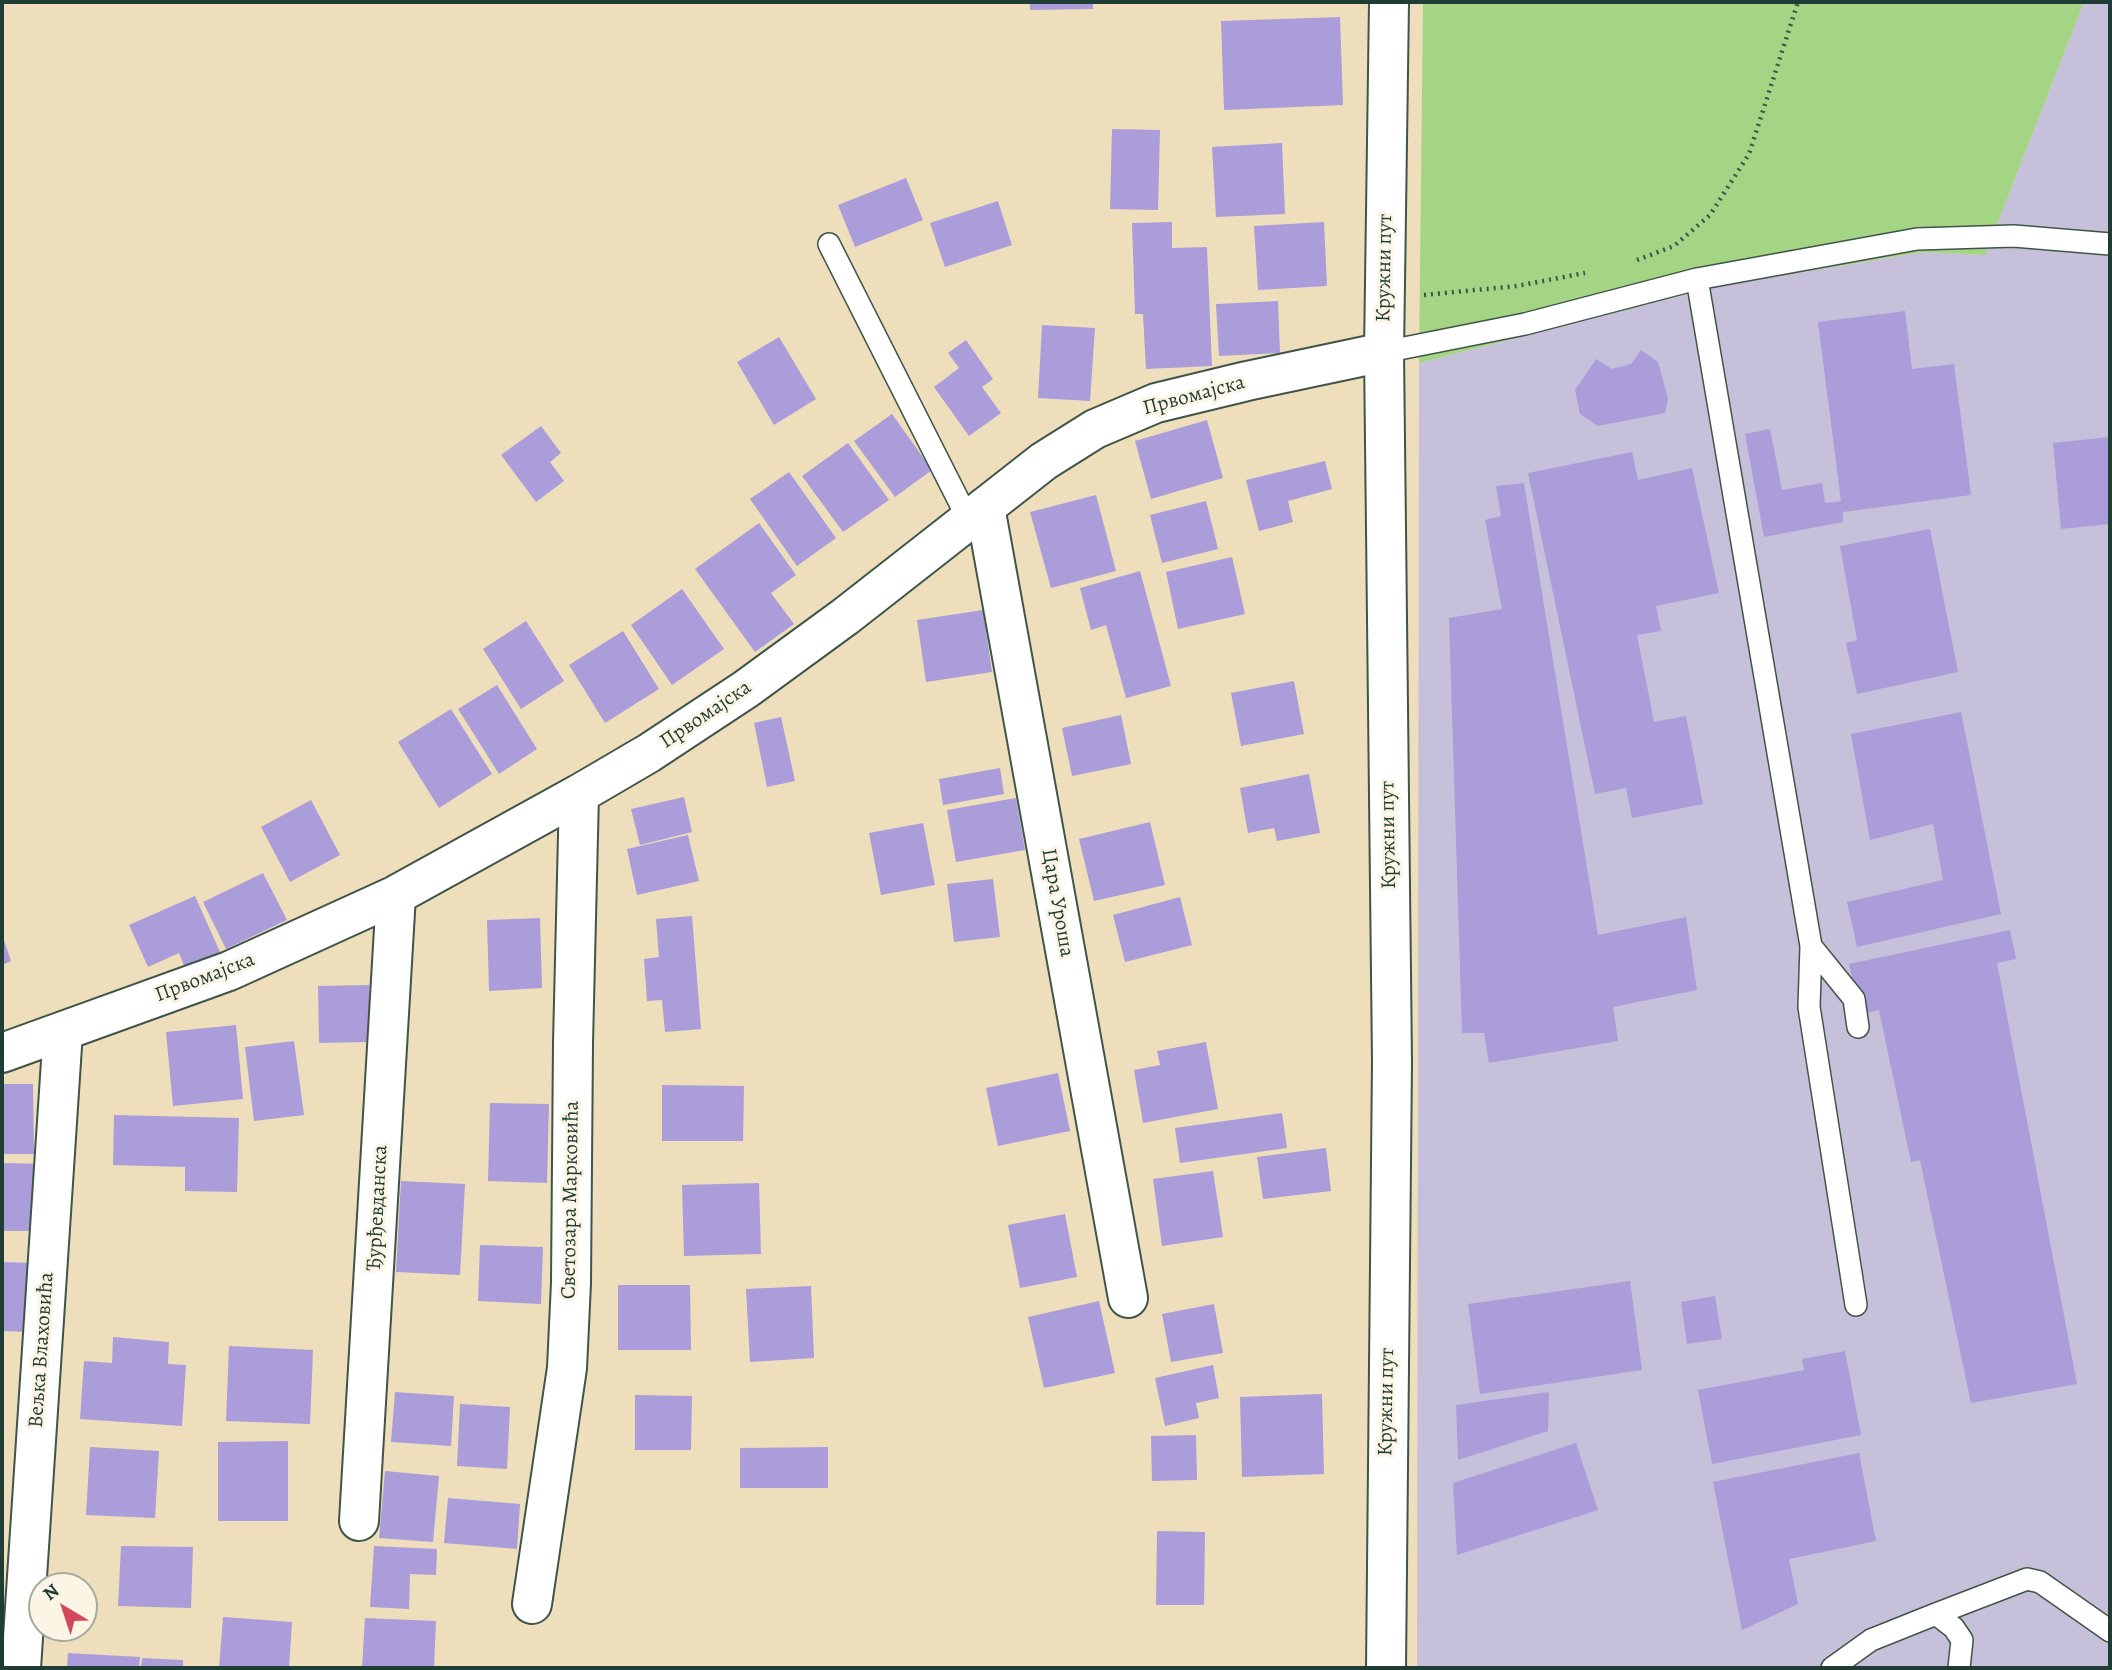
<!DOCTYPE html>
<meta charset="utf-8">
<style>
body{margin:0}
#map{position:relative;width:2112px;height:1670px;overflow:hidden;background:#eedebc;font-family:Alegreya,serif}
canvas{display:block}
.frame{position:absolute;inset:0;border:4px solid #1f3d34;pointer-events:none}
.north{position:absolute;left:28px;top:1572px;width:70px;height:70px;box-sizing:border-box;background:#fcf5e5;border:2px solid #a4ab9e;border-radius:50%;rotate:321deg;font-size:19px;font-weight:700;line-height:28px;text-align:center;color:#1f3d34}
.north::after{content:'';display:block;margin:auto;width:24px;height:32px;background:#d1495b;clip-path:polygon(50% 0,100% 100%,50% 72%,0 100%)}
</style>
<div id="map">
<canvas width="2112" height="1670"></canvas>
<div class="frame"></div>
<div class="north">N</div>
</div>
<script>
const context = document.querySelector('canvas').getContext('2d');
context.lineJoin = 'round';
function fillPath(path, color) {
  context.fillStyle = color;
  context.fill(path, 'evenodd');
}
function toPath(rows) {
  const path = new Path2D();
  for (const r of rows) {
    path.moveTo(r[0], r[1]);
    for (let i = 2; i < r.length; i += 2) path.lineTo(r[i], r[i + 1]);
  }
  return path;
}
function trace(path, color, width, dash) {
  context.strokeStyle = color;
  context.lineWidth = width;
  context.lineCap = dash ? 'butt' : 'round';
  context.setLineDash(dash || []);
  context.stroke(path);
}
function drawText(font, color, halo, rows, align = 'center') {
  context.font = font + ' Alegreya,serif';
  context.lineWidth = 6;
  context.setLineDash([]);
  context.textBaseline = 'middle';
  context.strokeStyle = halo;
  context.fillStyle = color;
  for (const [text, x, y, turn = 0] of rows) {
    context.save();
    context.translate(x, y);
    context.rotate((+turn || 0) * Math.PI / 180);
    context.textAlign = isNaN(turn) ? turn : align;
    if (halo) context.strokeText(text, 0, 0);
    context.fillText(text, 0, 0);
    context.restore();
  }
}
fillPath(toPath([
 [2084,2,2110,2,2110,1668,1417,1668,1419,363,1719,286,1924,252,1985,255]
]), '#c6c0da');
fillPath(toPath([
 [1423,2,2084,2,1985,255,1923,252,1719,286,1419,363]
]), '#a4d584');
fillPath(toPath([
 [1030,2,1093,2,1093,9,1030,10],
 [1340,17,1343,105,1224,110,1221,21],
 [1112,129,1160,130,1158,210,1110,209],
 [1282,143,1285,214,1216,217,1212,147],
 [906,178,923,220,855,247,838,205],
 [998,201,1012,245,945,267,930,223],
 [1172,222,1172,248,1207,247,1212,366,1146,369,1143,314,1135,314,1132,223],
 [1324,222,1327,286,1258,290,1254,226],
 [1278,301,1280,353,1219,356,1216,304],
 [1905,311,1912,369,1954,364,1971,495,1843,512,1843,522,1764,537,1745,434,1770,429,1782,490,1822,483,1825,503,1841,501,1818,322],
 [1042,325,1095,328,1090,401,1038,398],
 [779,337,816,399,774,425,737,362],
 [966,340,993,379,982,387,1001,413,969,436,934,387,959,368,948,353],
 [1641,350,1658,362,1668,399,1665,413,1598,426,1580,414,1575,390,1596,359,1612,369,1631,364],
 [892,414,932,470,895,497,854,441],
 [1207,420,1223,478,1151,499,1135,441],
 [541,426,561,453,550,462,564,481,536,502,501,455],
 [2108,437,2110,524,2061,529,2053,443],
 [848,443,889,500,843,532,802,476],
 [1632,452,1638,480,1692,468,1719,593,1656,606,1661,631,1637,635,1654,722,1686,716,1703,804,1632,818,1626,788,1595,794,1528,473],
 [1325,461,1332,489,1288,501,1293,522,1259,531,1246,480],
 [789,472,836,538,797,566,750,499],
 [1524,483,1598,935,1686,917,1697,990,1613,1007,1618,1041,1489,1063,1484,1033,1462,1033,1449,618,1502,609,1485,520,1501,516,1496,486],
 [1096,495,1116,571,1051,588,1030,512],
 [1206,501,1218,549,1162,563,1150,515],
 [759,523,796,575,771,593,794,624,755,652,695,569],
 [1930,529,1958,672,1857,694,1846,643,1857,640,1840,546],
 [1232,557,1245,614,1178,629,1166,572],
 [1140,571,1171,686,1126,698,1106,625,1091,630,1080,588],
 [682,589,724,649,672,685,631,625],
 [983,610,992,672,926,682,917,620],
 [526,621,564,681,521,709,483,649],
 [623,631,659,689,605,723,569,665],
 [1294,681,1304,734,1241,746,1231,693],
 [497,685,537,749,499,774,458,709],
 [451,709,492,774,439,808,398,742],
 [1961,712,2001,914,1857,947,1847,902,1943,880,1933,824,1870,840,1851,734],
 [1121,715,1131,764,1072,776,1062,728],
 [781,717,795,781,767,787,754,723],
 [1000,768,1004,794,943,805,939,779],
 [1309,774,1320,833,1277,841,1274,828,1248,833,1240,788],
 [684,797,692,832,640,845,631,809],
 [1016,798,1025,850,956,862,947,810],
 [311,800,340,855,290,882,261,827],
 [1150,822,1165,885,1094,901,1079,839],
 [923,823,935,885,881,895,869,833],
 [688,835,699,881,637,895,627,849],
 [263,873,287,920,226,949,203,902],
 [993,879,1000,937,954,942,947,884],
 [195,896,220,952,185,968,179,953,148,967,129,925],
 [1180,897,1192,945,1125,962,1113,915],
 [692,916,701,1029,665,1032,662,1000,647,1001,644,959,659,957,656,919],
 [540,918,542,988,489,991,487,920],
 [2010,930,2016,959,1997,963,2077,1384,1971,1403,1920,1160,1911,1162,1879,1010,1860,1014,1849,964],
 [2,934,11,961,2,965],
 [369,985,369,1042,319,1043,318,986],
 [236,1025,243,1099,173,1106,166,1032],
 [294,1041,304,1115,254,1121,245,1047],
 [1206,1042,1218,1109,1143,1123,1134,1070,1160,1065,1157,1051],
 [1058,1073,1070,1131,998,1146,986,1088],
 [2,1084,33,1084,34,1154,2,1154],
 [662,1085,744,1086,743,1141,662,1141],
 [490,1103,549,1104,547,1183,488,1181],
 [1282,1113,1287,1148,1180,1163,1175,1128],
 [114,1115,239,1118,237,1192,185,1191,185,1167,113,1165],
 [1326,1148,1331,1191,1263,1199,1257,1157],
 [2,1163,45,1164,44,1231,2,1231],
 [1213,1171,1223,1237,1162,1246,1153,1179],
 [401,1181,465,1184,460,1275,396,1272],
 [759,1183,761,1254,684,1256,682,1185],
 [1065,1214,1077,1277,1020,1288,1008,1225],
 [480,1245,543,1247,541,1304,478,1301],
 [2,1262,34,1263,31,1332,2,1331],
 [1630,1281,1642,1370,1480,1394,1468,1304],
 [618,1285,690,1285,691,1350,618,1350],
 [811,1286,814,1358,750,1362,746,1289],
 [1715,1296,1722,1339,1687,1344,1681,1302],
 [1099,1301,1115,1373,1044,1388,1028,1317],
 [1214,1304,1223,1353,1171,1362,1162,1314],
 [113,1337,169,1342,168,1364,186,1365,182,1426,80,1419,84,1361,112,1363],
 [229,1346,313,1350,310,1424,226,1421],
 [1845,1351,1861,1435,1712,1464,1698,1390,1804,1370,1802,1359],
 [1213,1365,1219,1398,1196,1403,1199,1418,1165,1426,1155,1378],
 [395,1392,454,1396,451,1446,391,1442],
 [1549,1392,1548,1431,1458,1460,1456,1405],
 [1322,1394,1324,1474,1242,1477,1240,1397],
 [635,1395,692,1396,691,1450,635,1450],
 [460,1404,510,1407,507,1469,457,1466],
 [1196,1435,1197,1480,1152,1481,1151,1436],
 [288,1441,288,1521,218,1521,218,1442],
 [1576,1443,1598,1510,1457,1555,1453,1483],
 [90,1447,159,1451,155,1518,86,1515],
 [828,1447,828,1488,740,1488,740,1448],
 [1859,1453,1876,1541,1789,1559,1798,1604,1742,1630,1713,1482],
 [385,1471,439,1476,433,1542,379,1538],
 [448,1498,520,1504,517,1549,444,1543],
 [1157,1531,1205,1532,1204,1605,1156,1605],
 [121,1546,193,1547,191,1608,118,1606],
 [374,1546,437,1549,436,1575,410,1574,409,1609,370,1607],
 [223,1617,292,1622,289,1668,219,1668],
 [365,1618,436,1621,434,1668,362,1668],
 [68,1653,140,1657,139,1668,67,1668],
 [142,1658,183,1660,183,1668,141,1668]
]), '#aa9dda');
const lane = toPath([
 [829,244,969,521],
 [1697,279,1811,946,1854,999,1858,1027],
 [1384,352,1525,324,1697,279,1917,239,2014,236,2110,244],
 [1811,946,1809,1007,1856,1305],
 [1936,1614,2027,1579,2040,1582,2110,1631],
 [1832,1668,1871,1640,1936,1614,1954,1628,1962,1640,1959,1668]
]);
const street = toPath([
 [985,507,1128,1298],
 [2,1053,229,971,396,895,579,794,649,753,746,689,846,616,1044,461,1095,429,1156,403,1247,381,1384,352],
 [359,1521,396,895],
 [532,1604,567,1368,571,1283,573,1043,579,794],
 [21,1668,63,1031]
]);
const secondary = toPath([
 [1386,1668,1392,1062,1384,352,1389,2]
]);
trace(lane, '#3e5548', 24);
trace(street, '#3e5548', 42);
trace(secondary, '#3e5548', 42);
trace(toPath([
 [1637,260,1674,246,1710,215,1749,154,1798,2],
 [1424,295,1517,286,1585,273]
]), '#3e5548', 4.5, [2, 5]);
trace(lane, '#fff', 21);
trace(street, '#fff', 38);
trace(secondary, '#fff', 38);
drawText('21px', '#1f3d34', '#fcf5e5', [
 ["Кружни пут",1385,268,-89],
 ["Првомајска",1194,396,-15],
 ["Првомајска",706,715,-34],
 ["Кружни пут",1389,835,-91],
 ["Цара Уроша",1057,903,80],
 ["Првомајска",205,978,-21],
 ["Светозара Марковића",571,1200,-89],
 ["Ђурђевданска",378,1208,-87],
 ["Вељка Влаховића",42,1350,-86],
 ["Кружни пут",1387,1402,-89]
]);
</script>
